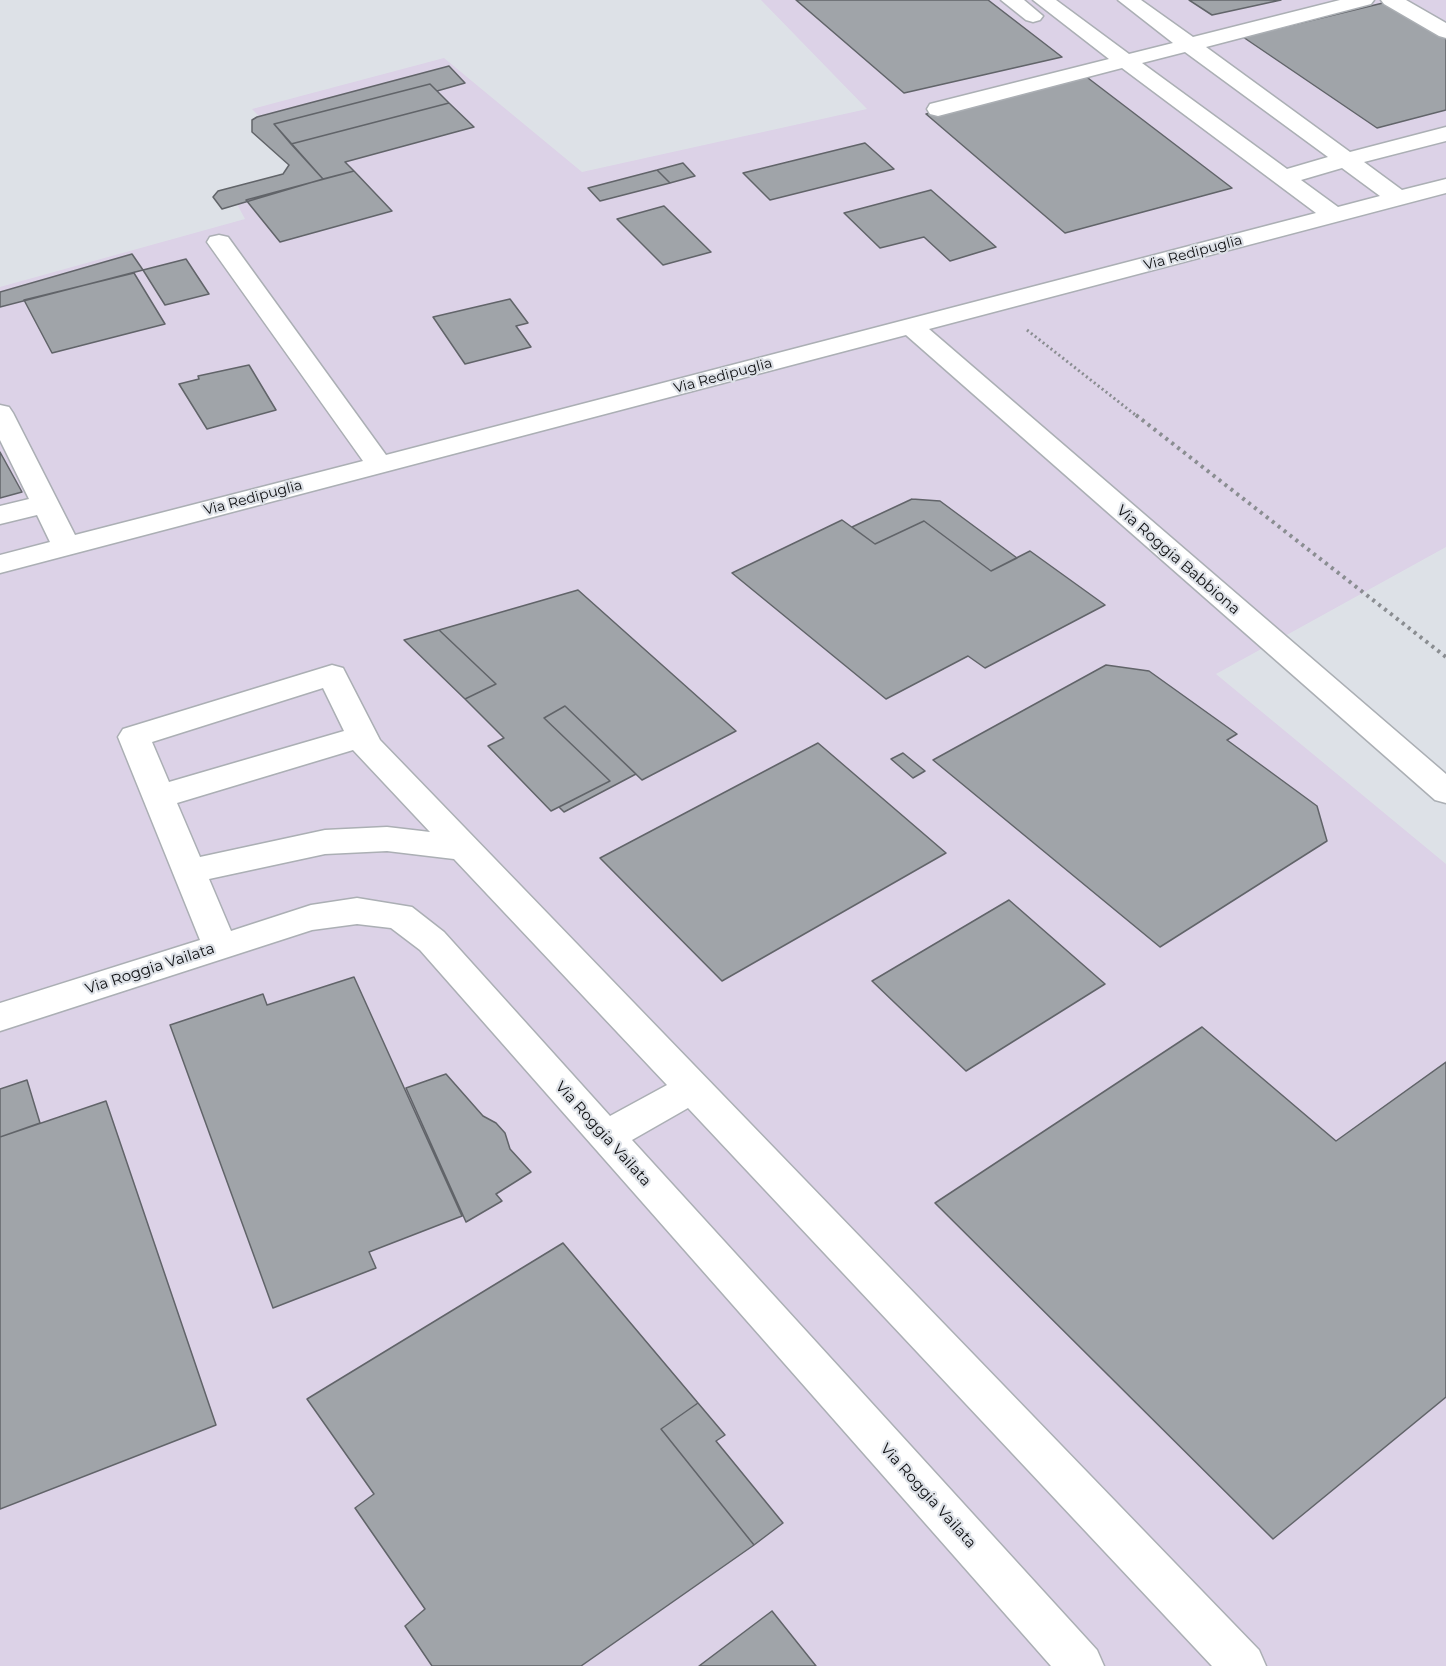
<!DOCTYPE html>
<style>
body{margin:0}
canvas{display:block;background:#dde1e7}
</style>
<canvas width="1446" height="1666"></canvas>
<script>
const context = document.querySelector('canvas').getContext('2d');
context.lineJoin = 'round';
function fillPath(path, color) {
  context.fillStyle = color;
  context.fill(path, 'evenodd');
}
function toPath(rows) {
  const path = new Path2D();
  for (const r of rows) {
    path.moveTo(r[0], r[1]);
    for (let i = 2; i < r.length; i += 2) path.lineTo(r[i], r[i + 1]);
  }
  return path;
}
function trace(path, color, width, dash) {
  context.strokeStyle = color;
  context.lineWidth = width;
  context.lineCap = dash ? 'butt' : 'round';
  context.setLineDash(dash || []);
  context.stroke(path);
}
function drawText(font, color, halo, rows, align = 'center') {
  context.font = font + ' Montserrat,sans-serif';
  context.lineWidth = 4.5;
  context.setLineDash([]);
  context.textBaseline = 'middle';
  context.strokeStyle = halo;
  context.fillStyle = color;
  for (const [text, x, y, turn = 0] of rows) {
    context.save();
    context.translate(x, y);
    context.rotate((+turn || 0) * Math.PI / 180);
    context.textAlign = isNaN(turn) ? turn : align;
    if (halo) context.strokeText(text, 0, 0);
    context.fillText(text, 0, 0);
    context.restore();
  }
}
fillPath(toPath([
 [761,0,1446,0,1446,547,1216,674,1446,864,1446,1666,0,1666,0,287,245,219,231,193,313,171,252,109,444,58,582,172,867,109]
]), '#dcd2e7');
const building = toPath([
 [796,0,988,0,1062,57,904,93,796,0],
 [1189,0,1281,0,1212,15,1189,0],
 [1387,2,1446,39,1446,110,1377,128,1243,37,1387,2],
 [449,66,465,83,437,91,430,84,274,124,323,179,222,209,213,197,218,191,283,174,289,165,252,132,252,120,257,117,449,66],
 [1084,75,1232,188,1065,233,926,114,1084,75],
 [430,84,449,103,291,144,274,124,430,84],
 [449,103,474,127,345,162,354,171,323,179,291,144,449,103],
 [865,143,894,169,770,200,743,173,865,143],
 [683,163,695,176,670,183,657,170,683,163],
 [657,170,670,183,600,201,588,188,657,170],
 [354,171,392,211,280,242,246,200,354,171],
 [931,190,996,247,950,261,924,237,880,248,844,213,931,190],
 [664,206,711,252,663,265,617,219,664,206],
 [132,254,143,270,0,307,0,292,132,254],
 [186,259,209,294,165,305,143,270,186,259],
 [134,273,165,324,52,353,24,300,134,273],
 [510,299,528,323,516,326,531,347,465,364,433,317,510,299],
 [249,365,276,410,207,429,179,384,199,379,198,376,249,365],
 [0,452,22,492,0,498,0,452],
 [912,499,940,501,1017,558,991,571,924,521,875,544,852,527,912,499],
 [842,520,875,544,924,521,991,571,1030,551,1105,605,985,668,968,656,886,699,732,573,842,520],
 [578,590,736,731,642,780,565,706,544,718,610,781,551,811,488,746,504,738,465,699,496,684,439,630,578,590],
 [439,630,496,684,465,699,404,640,439,630],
 [1106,665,1149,671,1237,734,1227,740,1317,806,1327,841,1160,947,933,760,1106,665],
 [565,706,636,774,564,812,559,807,610,781,544,718,565,706],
 [818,743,946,853,722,981,600,858,818,743],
 [903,753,925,771,913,778,891,759,903,753],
 [1009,900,1105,984,966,1071,872,981,1009,900],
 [354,977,462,1216,369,1252,376,1268,273,1308,170,1025,263,994,267,1005,354,977],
 [1202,1027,1336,1141,1446,1062,1446,1397,1273,1539,935,1203,1202,1027],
 [446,1074,483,1116,496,1123,505,1133,510,1149,531,1172,496,1194,502,1201,466,1222,406,1088,446,1074],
 [27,1080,40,1123,0,1137,0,1089,27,1080],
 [106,1101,216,1425,0,1509,0,1137,106,1101],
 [563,1243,698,1403,661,1429,754,1545,581,1666,432,1666,405,1626,425,1609,355,1508,374,1494,307,1399,563,1243],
 [698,1403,725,1435,716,1441,783,1523,754,1545,661,1429,698,1403],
 [772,1611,816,1666,699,1666,772,1611]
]);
fillPath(building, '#a0a4a9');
trace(building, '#616469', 1.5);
const minor = toPath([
 [1001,0,1024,0,1043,16,1040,20,1033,22,1026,20,1001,0],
 [1033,0,1056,0,1129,54,1173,43,1118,0,1141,0,1193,37,1340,0,1374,0,1371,4,1206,47,1350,152,1446,127,1446,141,1364,162,1402,190,1446,179,1446,193,929,329,1446,774,1446,803,1435,800,906,335,0,573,0,555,50,542,37,515,0,524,0,506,29,499,0,440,0,405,9,407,13,413,75,535,363,461,207,242,210,237,219,235,228,237,386,455,1316,213,1122,68,938,116,930,114,927,109,930,104,1109,59,1033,0],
 [1185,52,1328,157,1287,169,1142,63,1185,52],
 [1342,168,1380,196,1338,207,1301,180,1342,168],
 [1381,0,1406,0,1446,23,1446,38,1439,36,1384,4,1381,0],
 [332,665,343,668,380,740,1259,1650,1266,1666,1212,1666,688,1108,632,1140,1097,1650,1104,1666,1051,1666,420,950,391,928,357,924,312,930,0,1031,0,1003,200,940,118,737,123,729,332,665],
 [323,688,344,731,169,782,152,742,323,688],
 [353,750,430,832,387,827,325,830,200,857,177,803,353,750],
 [387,851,454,859,667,1085,610,1116,444,932,412,907,357,898,311,905,231,931,209,879,325,854,387,851]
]);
trace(minor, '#abafb4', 3);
trace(toPath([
 [1027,330,1138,417]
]), '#8a8d91', 3, [2, 3]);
trace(toPath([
 [1136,415,1446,657]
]), '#8a8d91', 4, [3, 4.5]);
fillPath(minor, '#fff');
drawText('14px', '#0c0d0f', '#dde1e7', [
 ["Via Redipuglia",1193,253,-15],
 ["Via Redipuglia",723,376,-15],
 ["Via Redipuglia",253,498,-15]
]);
drawText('15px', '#0c0d0f', '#dde1e7', [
 ["Via Roggia Babbiona",1178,560,41],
 ["Via Roggia Vailata",150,969,-18],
 ["Via Roggia Vailata",603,1134,48],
 ["Via Roggia Vailata",928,1496,48]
]);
</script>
